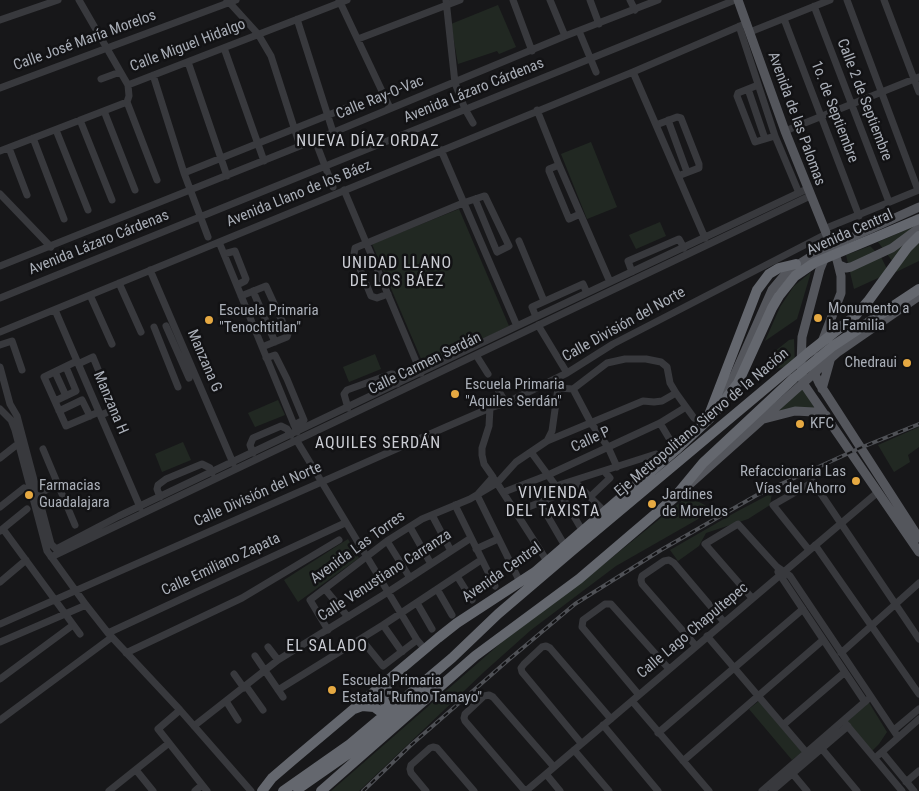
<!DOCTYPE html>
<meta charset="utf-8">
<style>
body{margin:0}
canvas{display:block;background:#171719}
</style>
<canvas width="919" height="791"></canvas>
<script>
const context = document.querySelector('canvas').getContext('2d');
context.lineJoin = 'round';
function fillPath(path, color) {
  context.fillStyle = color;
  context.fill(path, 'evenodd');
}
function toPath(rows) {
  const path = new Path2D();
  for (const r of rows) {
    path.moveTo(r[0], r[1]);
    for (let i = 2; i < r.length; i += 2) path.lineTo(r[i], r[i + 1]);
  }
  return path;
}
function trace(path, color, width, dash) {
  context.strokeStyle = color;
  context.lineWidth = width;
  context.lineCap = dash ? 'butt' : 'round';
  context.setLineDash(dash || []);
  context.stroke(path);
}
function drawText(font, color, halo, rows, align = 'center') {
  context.font = font + ' "Roboto Condensed",sans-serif';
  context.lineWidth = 5;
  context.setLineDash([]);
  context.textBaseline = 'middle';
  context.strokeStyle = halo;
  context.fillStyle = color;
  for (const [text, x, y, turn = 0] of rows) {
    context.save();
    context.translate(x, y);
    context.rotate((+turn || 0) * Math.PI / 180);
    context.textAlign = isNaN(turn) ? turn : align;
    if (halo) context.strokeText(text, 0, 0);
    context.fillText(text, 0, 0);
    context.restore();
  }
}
fillPath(toPath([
 [498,5,516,47,499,54,497,51,458,64,451,24],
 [591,142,617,207,587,219,561,154],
 [459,209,509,326,425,368,372,244],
 [660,222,666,236,636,249,629,235],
 [919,224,919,261,896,272,893,262,878,242],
 [870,246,881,257,889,273,854,289,846,255],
 [811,272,797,319,765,341,780,307,794,286],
 [794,339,795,365,764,371,774,352,789,340],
 [375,354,381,369,349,382,343,367],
 [801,386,816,409,769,417],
 [278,400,285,415,255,427,248,413],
 [919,427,919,447,908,455,910,462,894,472,878,445],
 [183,442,191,460,162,472,155,454],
 [772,493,770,505,748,519,706,533,699,546,678,561,670,550,736,512],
 [688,496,714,510,616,566,531,630,485,671,359,791,331,791,502,642,583,581],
 [348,539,359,558,298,602,284,580],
 [759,701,802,752,792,760,749,709],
 [868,701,887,732,879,744,872,751,846,722]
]), '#212822');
trace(toPath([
 [79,0,128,85,129,96,127,102],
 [227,0,258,34,271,56,300,146],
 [339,0,390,108],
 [446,0,455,83,465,109,473,123],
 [513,0,532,51],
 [550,0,565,36],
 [590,0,599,24],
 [630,0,635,10],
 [847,0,918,190],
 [884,0,919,92],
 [814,6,889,202],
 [297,19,333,132],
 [784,19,859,216],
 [0,20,58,0],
 [739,26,775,136,799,193],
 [579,31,596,72],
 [750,32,830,0],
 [358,39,460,0],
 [224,48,264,161],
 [188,62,227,176],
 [633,72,705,238],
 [153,75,184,173,208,237],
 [101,79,120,72],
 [128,85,347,0],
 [758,85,738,93,737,96,755,142,775,136],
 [0,88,236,0],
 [748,89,765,139],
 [127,102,157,180],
 [537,110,559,165,610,282],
 [104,111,135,190],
 [80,120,112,200],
 [668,120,687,172],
 [656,125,677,117,681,118,699,164,699,168,678,176],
 [56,130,88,210],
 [785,131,919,77],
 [33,138,64,219],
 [315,140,333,187],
 [9,148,27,195],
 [441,150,517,326],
 [0,151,127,102],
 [559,165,549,169,549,171,569,219,580,214],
 [184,173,346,108],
 [344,190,421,373],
 [0,194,51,247],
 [824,229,919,190],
 [519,241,544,301],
 [219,242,297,432],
 [224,254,235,251,246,279,245,281,237,285],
 [0,266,315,140,565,36,658,0],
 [150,270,233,463],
 [632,272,628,261,679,239,684,248],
 [119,283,141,332],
 [253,291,275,342],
 [388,294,377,298,371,296,354,254,355,248,463,203,484,196,485,196,509,246,497,252,475,199],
 [90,295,112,344],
 [241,296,266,286,288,334,287,337,262,347],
 [0,298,735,0],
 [55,310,140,507],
 [536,317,532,307,583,284,587,293],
 [538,325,567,373],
 [166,326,189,378],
 [154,327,178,387],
 [0,332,633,72,747,23],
 [0,345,12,341,22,370],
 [476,355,488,374],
 [266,358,275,355,287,379,304,420,294,425],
 [77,361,44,377,66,426,99,412],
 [78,364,93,357,116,413],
 [0,367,10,404,17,416,51,544,56,549,119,516,517,326,807,189],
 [55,372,66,396],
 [494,383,506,403],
 [558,388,573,389,591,423,608,447,617,467],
 [573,389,607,363,625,359,646,359,661,362,667,367,670,383,676,393,694,418],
 [55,401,76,391,66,367],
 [348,408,344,394,347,390,391,374,393,374,397,384],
 [490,408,489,426,482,448,482,455,484,464,493,477,477,495,520,582],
 [0,409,11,420,15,430,47,551,86,605,108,633,180,710,251,791],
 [59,411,82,400,90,416],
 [101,415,115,409],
 [660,423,676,450],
 [297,441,417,640,424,648],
 [547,441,552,431,558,388,554,385],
 [43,449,75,525],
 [531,452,556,486,582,530],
 [253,453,250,445,253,438,281,426,287,429,291,435],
 [0,458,19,443],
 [495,480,547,561],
 [574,481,604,511],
 [556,486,656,454],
 [504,492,548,475,660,423,686,407],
 [38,494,58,484],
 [160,497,157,489,158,485,166,479,202,464,210,468,212,473],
 [590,497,610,478,604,471],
 [540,503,565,546],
 [455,505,495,586],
 [0,507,24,488],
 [516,512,561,494],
 [432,515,451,551],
 [410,527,431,564],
 [3,529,80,634],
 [0,531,27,509],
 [387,541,410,578],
 [815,545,919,694],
 [476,549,498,539],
 [809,550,773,505,813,482,919,639],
 [51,557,810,196],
 [778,572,865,702],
 [457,576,472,600],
 [0,582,26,560],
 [325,589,348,617],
 [437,589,452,615],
 [752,598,705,544,738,524,777,567,790,576,898,737],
 [417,603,432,629],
 [0,624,446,427,490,408,506,403,567,373,613,344,826,234],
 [383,625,402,652],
 [328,630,310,600,387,541,422,519,470,499,497,483,516,462,547,441,643,401,654,402,662,401,676,393],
 [108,633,345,523],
 [707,636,806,752],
 [361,639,383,666,417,640],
 [0,642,86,605],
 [696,646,642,584,641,580,642,576,664,561,669,560,674,563,724,622],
 [268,647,278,660],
 [126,653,242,598,339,540],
 [841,653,919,583],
 [255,656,283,697],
 [234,674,244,688],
 [0,679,73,625],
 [246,686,263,710],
 [278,690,383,625,481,560],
 [639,695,582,627,583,620,605,604,611,604,669,669],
 [226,701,238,720],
 [632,701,709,791],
 [180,710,158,729,207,791],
 [0,720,112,637],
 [845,723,902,791],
 [603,725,658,791],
 [783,725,845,672],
 [194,726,278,660,388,592,471,538],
 [894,730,919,709],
 [658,733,803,609],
 [581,743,522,672,521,668,524,664,542,647,546,646,550,648,611,719],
 [822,749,857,791],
 [574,750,609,791],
 [882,752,914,791],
 [875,758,919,719],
 [683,761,823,640],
 [136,770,153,791],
 [792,773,807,791],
 [546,774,560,791],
 [906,782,919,771],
 [109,791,169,743],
 [195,791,202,785],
 [426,791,411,773,410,769,411,765,430,748,433,747,437,748,474,791],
 [525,791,465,721,464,718,465,714,484,696,489,695,493,697,554,767],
 [526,791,878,492],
 [762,791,867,700],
 [772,791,848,726]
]), '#38393d', 7);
trace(toPath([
 [738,0,785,131,837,260,841,276,841,293,822,342],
 [825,257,820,269,802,337,801,365,803,383,919,552],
 [839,265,846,268,851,267,892,248,919,228],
 [818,357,814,372,819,383,919,538],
 [822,389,831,357],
 [716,403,727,388,734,376,772,290,788,271,815,254,919,207],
 [764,419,795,411,814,412,826,415],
 [690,484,838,352,919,296]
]), '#54565c', 9);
trace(toPath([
 [709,415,757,290,769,274,779,268,796,264],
 [389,680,383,699,387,707,397,712],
 [354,709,362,706,374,707,381,712,385,722],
 [298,789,354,750,429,687],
 [262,791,272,778,293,760,438,638,457,623,535,572,676,450,712,416,738,383,772,308,779,296,795,276,814,263,919,219],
 [283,791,350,744,452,658,498,614,573,550,808,353,855,316,869,300,907,248,919,236],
 [321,791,475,656,579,579,674,498,703,463,794,378,833,346,919,289]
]), '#64676e', 10);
const rail = toPath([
 [363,791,411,745,506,662,575,604,661,550,757,495,860,448,919,424]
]);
trace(rail, '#4f5156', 4);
trace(rail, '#121214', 2, [5.5]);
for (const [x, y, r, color] of [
 [818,318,5,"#e6a942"],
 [209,320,5,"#e6a942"],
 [907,363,5,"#e6a942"],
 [455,394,5,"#e6a942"],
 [800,424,5,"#e6a942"],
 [856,481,5,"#e6a942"],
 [29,495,5,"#e6a942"],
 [652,504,5,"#e6a942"],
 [332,690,5,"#e6a942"]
]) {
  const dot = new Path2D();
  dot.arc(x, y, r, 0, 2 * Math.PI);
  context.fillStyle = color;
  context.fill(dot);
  trace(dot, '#121214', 2);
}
drawText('15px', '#aaafb8', '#121214', [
 ["Calle José María Morelos",85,41,-20],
 ["Calle Miguel Hidalgo",188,46,-21],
 ["Avenida Lázaro Cárdenas",474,91,-22],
 ["Calle Ray-O-Vac",380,98,-22],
 ["Calle 2 de Septiembre",864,100,69],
 ["1o. de Septiembre",834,112,69],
 ["Avenida de las Palomas",796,119,70],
 ["Avenida Llano de los Báez",299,194,-22],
 ["Avenida Central",850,233,-24],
 ["Avenida Lázaro Cárdenas",99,243,-22],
 ["Calle División del Norte",624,325,-29],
 ["Manzana G",204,361,67],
 ["Calle Carmen Serdán",425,364,-26],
 ["Manzana H",110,403,67],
 ["Eje Metropolitano Siervo de la Nación",702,423,-40],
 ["Calle P",591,440,-25],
 ["Calle División del Norte",258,495,-24],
 ["Avenida Las Torres",358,548,-36],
 ["Calle Emiliano Zapata",221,565,-25],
 ["Avenida Central",502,573,-35],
 ["Calle Venustiano Carranza",385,576,-33],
 ["Calle Lago Chapultepec",693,631,-40]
]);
drawText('15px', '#aaafb8', '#121214', [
 ["Monumento a",828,309],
 ["la Familia",828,326],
 ["Escuela Primaria",219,311],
 ["\"Tenochtitlan\"",219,328],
 ["Chedraui",897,363,"right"],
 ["Escuela Primaria",465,385],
 ["\"Aquiles Serdán\"",465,402],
 ["KFC",810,424],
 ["Refaccionaria Las",846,472,"right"],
 ["Vías del Ahorro",846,489,"right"],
 ["Farmacias",39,486],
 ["Guadalajara",39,503],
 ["Jardines",662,495],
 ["de Morelos",662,512],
 ["Escuela Primaria",342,681],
 ["Estatal \"Rufino Tamayo\"",342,698]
], 'left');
context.letterSpacing = '1px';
drawText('16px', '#cbcdd4', '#121214', [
 ["NUEVA DÍAZ ORDAZ",368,142],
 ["UNIDAD LLANO",397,264],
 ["DE LOS BÁEZ",397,282],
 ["AQUILES SERDÁN",378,444],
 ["VIVIENDA",553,494],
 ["DEL TAXISTA",553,512],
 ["EL SALADO",327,647]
]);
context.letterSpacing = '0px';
</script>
